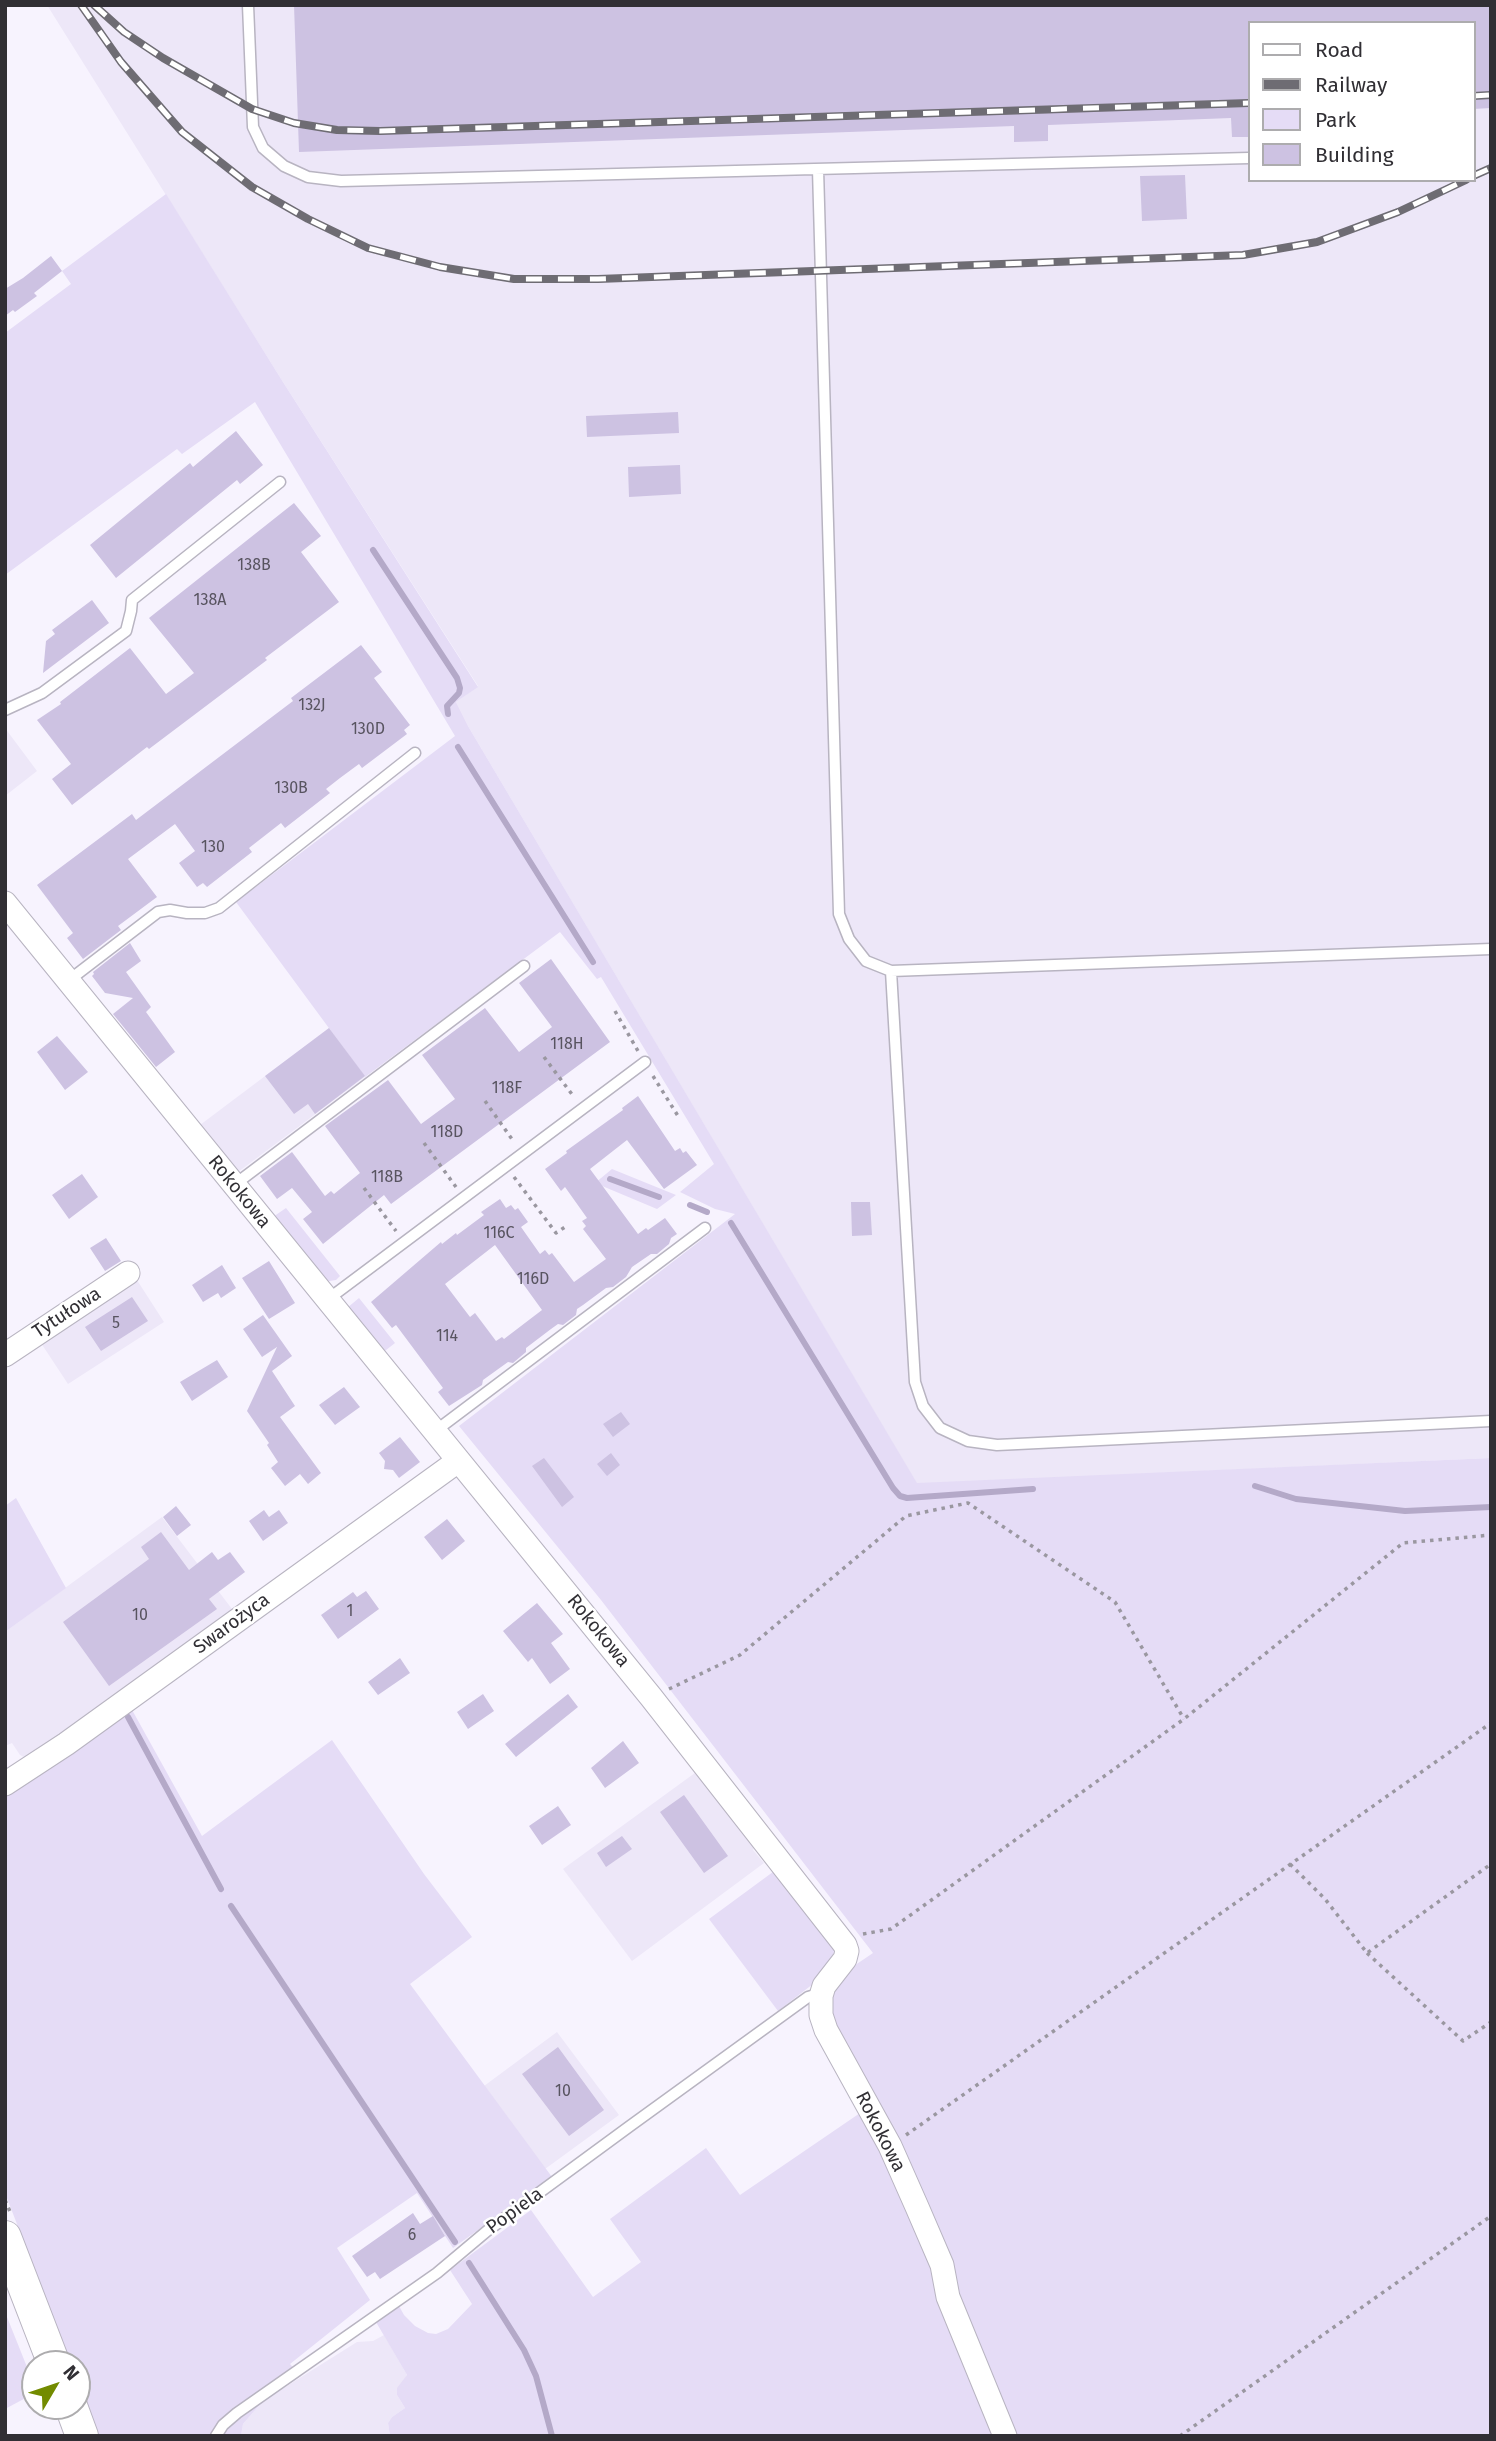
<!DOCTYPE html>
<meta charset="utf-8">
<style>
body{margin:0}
#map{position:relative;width:1496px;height:2441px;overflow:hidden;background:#f7f3fe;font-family:"Fira Sans",sans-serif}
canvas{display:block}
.frame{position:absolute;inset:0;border:7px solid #312f34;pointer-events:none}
.legend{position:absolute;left:1248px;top:21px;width:228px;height:161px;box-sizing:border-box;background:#fff;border:2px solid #adacae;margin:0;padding:9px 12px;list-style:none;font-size:21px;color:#312f34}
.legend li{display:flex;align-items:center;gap:14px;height:35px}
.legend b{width:35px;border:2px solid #adacae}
.north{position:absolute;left:21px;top:2350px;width:70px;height:70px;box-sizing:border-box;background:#fff;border:2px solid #adacae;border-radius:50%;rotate:51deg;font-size:19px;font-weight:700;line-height:28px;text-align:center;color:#312f34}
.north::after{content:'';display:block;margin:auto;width:24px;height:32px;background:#738b00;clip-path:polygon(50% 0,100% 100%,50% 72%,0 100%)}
</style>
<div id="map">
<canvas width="1496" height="2441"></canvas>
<div class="frame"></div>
<ul class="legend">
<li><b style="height:9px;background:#fff"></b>Road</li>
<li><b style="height:9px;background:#6e6c73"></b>Railway</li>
<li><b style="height:19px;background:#e5dcf6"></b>Park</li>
<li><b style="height:19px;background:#cdc2e2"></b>Building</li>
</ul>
<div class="north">N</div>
</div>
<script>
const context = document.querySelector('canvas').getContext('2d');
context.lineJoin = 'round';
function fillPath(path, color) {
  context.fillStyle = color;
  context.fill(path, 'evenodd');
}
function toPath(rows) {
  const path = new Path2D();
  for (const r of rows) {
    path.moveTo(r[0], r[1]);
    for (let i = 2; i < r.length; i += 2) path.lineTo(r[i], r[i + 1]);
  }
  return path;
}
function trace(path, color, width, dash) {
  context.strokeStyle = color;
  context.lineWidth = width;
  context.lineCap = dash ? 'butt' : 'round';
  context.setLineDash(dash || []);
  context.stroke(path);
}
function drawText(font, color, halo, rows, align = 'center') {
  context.font = font + ' "Fira Sans",sans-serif';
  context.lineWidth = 5;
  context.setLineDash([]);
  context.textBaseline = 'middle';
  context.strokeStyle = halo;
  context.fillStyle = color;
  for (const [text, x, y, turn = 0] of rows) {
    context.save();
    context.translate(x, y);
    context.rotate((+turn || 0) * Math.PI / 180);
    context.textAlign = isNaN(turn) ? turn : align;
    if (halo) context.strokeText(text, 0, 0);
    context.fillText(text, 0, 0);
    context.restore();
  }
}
fillPath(toPath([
 [47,5,1491,5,1491,1458,917,1484,468,726,456,702,478,686,283,382],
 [1249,23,1473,23,1473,180,1249,180],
 [5,728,37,771,5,796],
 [329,1028,365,1077,234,1175,196,1128],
 [135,1277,164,1322,68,1384,37,1337],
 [162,1517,235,1613,116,1701,26,1758,20,1755,12,1743,5,1746,5,1632],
 [699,1770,756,1841,753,1850,764,1863,632,1961,563,1869],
 [557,2032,619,2115,545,2169,484,2086],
 [384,2335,407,2375,397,2395,405,2408,392,2417,388,2423,390,2436,241,2436,243,2424,263,2401,357,2342,373,2341]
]), '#ede7f8');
fillPath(toPath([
 [166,194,283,382,478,687,456,702,468,726,917,1483,1491,1458,1491,2436,1011,2436,954,2286,958,2283,891,2130,829,2011,836,1978,873,1953,601,1600,459,1426,735,1214,715,1209,680,1192,714,1164,601,977,597,979,560,932,365,1077,236,902,455,736,255,402,182,454,177,449,5,575,5,333,71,284,62,271],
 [612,1169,676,1195,657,1209,595,1183],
 [286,1208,340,1276,336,1280,323,1282,270,1219],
 [359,1298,395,1343,381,1354,347,1308],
 [16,1498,66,1588,5,1632,5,1506],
 [131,1708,202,1836,332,1740,424,1874,472,1937,410,1984,552,2177,453,2248,417,2193,337,2248,370,2300,290,2364,301,2376,263,2401,243,2424,241,2436,223,2436,223,2434,219,2436,97,2436,77,2380,77,2364,71,2364,5,2193,5,1794],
 [777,1869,835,1943,833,1957,822,1977,778,2011,709,1919],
 [863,2111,885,2152,998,2436,390,2436,388,2423,392,2417,405,2408,397,2395,397,2388,407,2375,376,2322,399,2306,404,2315,415,2326,428,2333,436,2334,448,2329,472,2304,450,2270,531,2210,593,2297,641,2262,610,2219,706,2148,740,2195],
 [5,2312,35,2387,35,2393,5,2409]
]), '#e5dcf6');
trace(toPath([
 [373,550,457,678,460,688,459,693,447,706,448,714],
 [458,747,593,962],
 [610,1179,659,1197],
 [690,1205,707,1212],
 [731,1223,893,1488,900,1496,907,1498,1033,1489],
 [1255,1486,1296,1499,1405,1511,1491,1507],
 [128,1717,221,1889],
 [231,1906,455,2242],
 [469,2263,524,2350,536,2376,552,2436]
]), '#b4a9c8', 6);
fillPath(toPath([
 [294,5,1491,5,1491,108,1473,109,1473,23,1249,23,1249,137,1232,137,1231,118,1048,125,1048,141,1014,142,1014,126,299,152],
 [1185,175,1187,219,1142,221,1140,176],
 [51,256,62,271,34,293,37,296,15,312,13,310,5,316,5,289,23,278],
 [678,412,679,433,587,437,586,416],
 [236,431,263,465,240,484,237,480,116,578,90,545,190,463,193,467],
 [680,465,681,494,629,497,628,467],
 [294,503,321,536,301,552,339,602,265,658,267,660,149,749,147,747,72,805,52,779,71,764,37,720,61,704,60,702,130,648,166,694,194,673,149,618],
 [92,600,109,623,43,673,46,641,55,634,52,630],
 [361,645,382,672,374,678,410,725,404,730,407,734,362,768,359,764,340,778,326,789,330,793,285,828,281,823,249,848,252,852,207,887,203,883,197,887,179,863,195,851,175,824,128,859,157,897,118,926,121,930,83,959,67,938,73,933,37,885,132,814,136,820,293,701,291,698],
 [130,943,141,961,126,972,151,1007,146,1012,175,1052,156,1067,113,1014,133,998,105,993,92,976,94,974,93,972],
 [551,959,610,1042,391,1204,384,1195,323,1244,303,1219,312,1212,292,1188,277,1199,260,1176,292,1152,325,1196,331,1191,334,1194,360,1173,325,1126,388,1080,421,1124,455,1099,422,1055,485,1008,519,1052,552,1027,519,983],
 [329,1028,365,1076,315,1114,308,1104,294,1114,265,1076],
 [57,1036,88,1072,65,1090,37,1052],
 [638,1096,675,1151,680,1148,683,1153,686,1151,697,1165,664,1189,627,1140,590,1169,638,1234,646,1228,648,1230,665,1218,677,1234,671,1238,669,1244,657,1254,651,1254,632,1267,626,1277,613,1287,606,1288,583,1305,577,1309,576,1315,563,1325,558,1324,551,1329,526,1348,526,1352,513,1363,508,1362,483,1380,482,1385,449,1406,438,1392,443,1388,396,1325,392,1328,371,1302,441,1242,442,1244,456,1233,457,1235,484,1215,481,1212,500,1199,506,1208,511,1205,515,1210,518,1208,528,1222,521,1227,540,1254,545,1250,549,1255,552,1253,574,1282,606,1259,583,1229,586,1226,582,1221,587,1218,565,1187,561,1191,545,1169,567,1153,566,1151,623,1110,622,1108],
 [495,1245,542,1310,504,1339,502,1337,496,1341,475,1313,470,1317,445,1284],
 [82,1174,98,1197,69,1219,52,1195],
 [851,1202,870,1202,872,1235,852,1236],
 [106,1238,121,1261,105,1271,90,1248],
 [269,1261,295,1303,269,1319,242,1278],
 [222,1265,236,1288,221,1298,218,1293,203,1302,192,1285],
 [132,1297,148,1321,101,1351,85,1327],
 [263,1315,292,1356,272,1371,295,1406,280,1417,321,1473,308,1484,300,1474,285,1486,271,1468,278,1462,267,1445,269,1443,247,1411,277,1347,262,1357,243,1329],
 [217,1360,228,1377,192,1401,180,1382],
 [344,1387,360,1407,335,1425,319,1405],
 [621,1412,630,1424,613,1437,603,1424],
 [400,1437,420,1462,399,1478,393,1470,384,1469,385,1461,379,1453],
 [611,1453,620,1465,607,1476,597,1464],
 [544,1458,574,1497,562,1507,532,1466],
 [176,1506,191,1525,177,1536,163,1517],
 [264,1510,269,1517,279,1510,288,1523,263,1541,249,1521],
 [447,1519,465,1541,442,1560,424,1537],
 [161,1532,189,1570,212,1552,218,1560,230,1552,245,1572,209,1599,217,1609,109,1686,63,1622,149,1559,141,1547],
 [366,1591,379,1609,338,1639,321,1615,353,1592,357,1597],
 [537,1603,563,1634,551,1643,570,1669,550,1684,532,1658,528,1662,503,1631],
 [400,1658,410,1673,378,1695,368,1682],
 [483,1694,494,1711,468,1729,457,1712],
 [568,1694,578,1707,516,1757,505,1744],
 [623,1741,639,1763,605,1788,591,1768],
 [684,1795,728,1856,704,1873,660,1812],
 [558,1806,571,1825,542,1845,529,1826],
 [622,1836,632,1849,606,1867,597,1853],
 [558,2047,604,2110,569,2136,522,2074],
 [413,2213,420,2224,433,2216,445,2236,380,2279,375,2272,367,2277,352,2256]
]), '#cdc2e2');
const lane = toPath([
 [248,5,253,127,263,148,284,166,308,177,341,181,1249,158],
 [818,169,839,914,849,939,866,961,891,971,1491,949],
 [5,710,42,693,126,631,131,611,132,600,280,482],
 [891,971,915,1382,923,1406,940,1428,968,1441,997,1445,1491,1421],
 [68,981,158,912,170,910,187,913,205,913,219,908,415,753],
 [234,1185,524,966],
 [327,1300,645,1062],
 [434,1432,705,1228],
 [216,2436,223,2425,237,2413,437,2273,487,2231,630,2126,808,1997,815,1995,821,1996]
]);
const street = toPath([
 [5,903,651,1697,845,1945,847,1951,845,1959,824,1986,821,1996,821,2015,826,2030,890,2146,917,2207,942,2265,948,2297,1005,2436],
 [5,1355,128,1273],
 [5,1784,66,1744,458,1461]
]);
const secondary = toPath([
 [5,2237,54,2364],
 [71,2406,82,2436]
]);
trace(lane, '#b8b4c1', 13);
trace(street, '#b8b4c1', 25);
trace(secondary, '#b8b4c1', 34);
trace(toPath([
 [615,1011,638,1051],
 [544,1057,574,1097],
 [653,1076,678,1116],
 [485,1101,514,1142],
 [424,1143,456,1187],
 [514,1177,556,1233,565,1227],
 [364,1188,396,1231],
 [669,1689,740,1655,906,1516,968,1503,1115,1602,1184,1719],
 [1290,1864,1325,1899,1367,1953,1491,1864],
 [863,1934,891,1929,1184,1719,1403,1543,1491,1535],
 [1367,1953,1463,2041,1491,2022],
 [906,2135,1491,1723],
 [5,2200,11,2214],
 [1180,2436,1491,2216]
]), '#9a97a0', 3.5, [3.5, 5]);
trace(lane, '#fff', 10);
trace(street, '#fff', 23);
trace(secondary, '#fff', 32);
const rail = toPath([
 [81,5,121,62,182,132,252,187,308,219,368,248,440,267,514,279,598,279,1243,255,1317,242,1398,212,1466,180],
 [94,5,124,32,163,58,252,109,294,123,337,130,380,131,1249,103],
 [1473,96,1491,95],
 [1473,176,1491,168]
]);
trace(rail, '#6e6c73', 8);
trace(rail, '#fff', 5, [16]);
drawText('16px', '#585460', null, [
 ["138B",254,566],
 ["138A",210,601],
 ["132J",312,706],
 ["130D",368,730],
 ["130B",291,789],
 ["130",213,848],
 ["118H",567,1045],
 ["118F",507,1089],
 ["118D",447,1133],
 ["118B",387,1178],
 ["116C",499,1234],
 ["116D",533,1280],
 ["5",116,1324],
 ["114",447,1337],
 ["1",350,1612],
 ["10",140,1616],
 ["10",563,2092],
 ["6",412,2236]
]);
drawText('19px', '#312f34', '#fff', [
 ["Rokokowa",239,1192,51],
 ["Tytułowa",67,1313,-33],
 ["Swarożyca",232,1624,-36],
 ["Rokokowa",598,1631,51],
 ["Rokokowa",880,2132,63],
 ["Popiela",515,2211,-36]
]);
</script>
